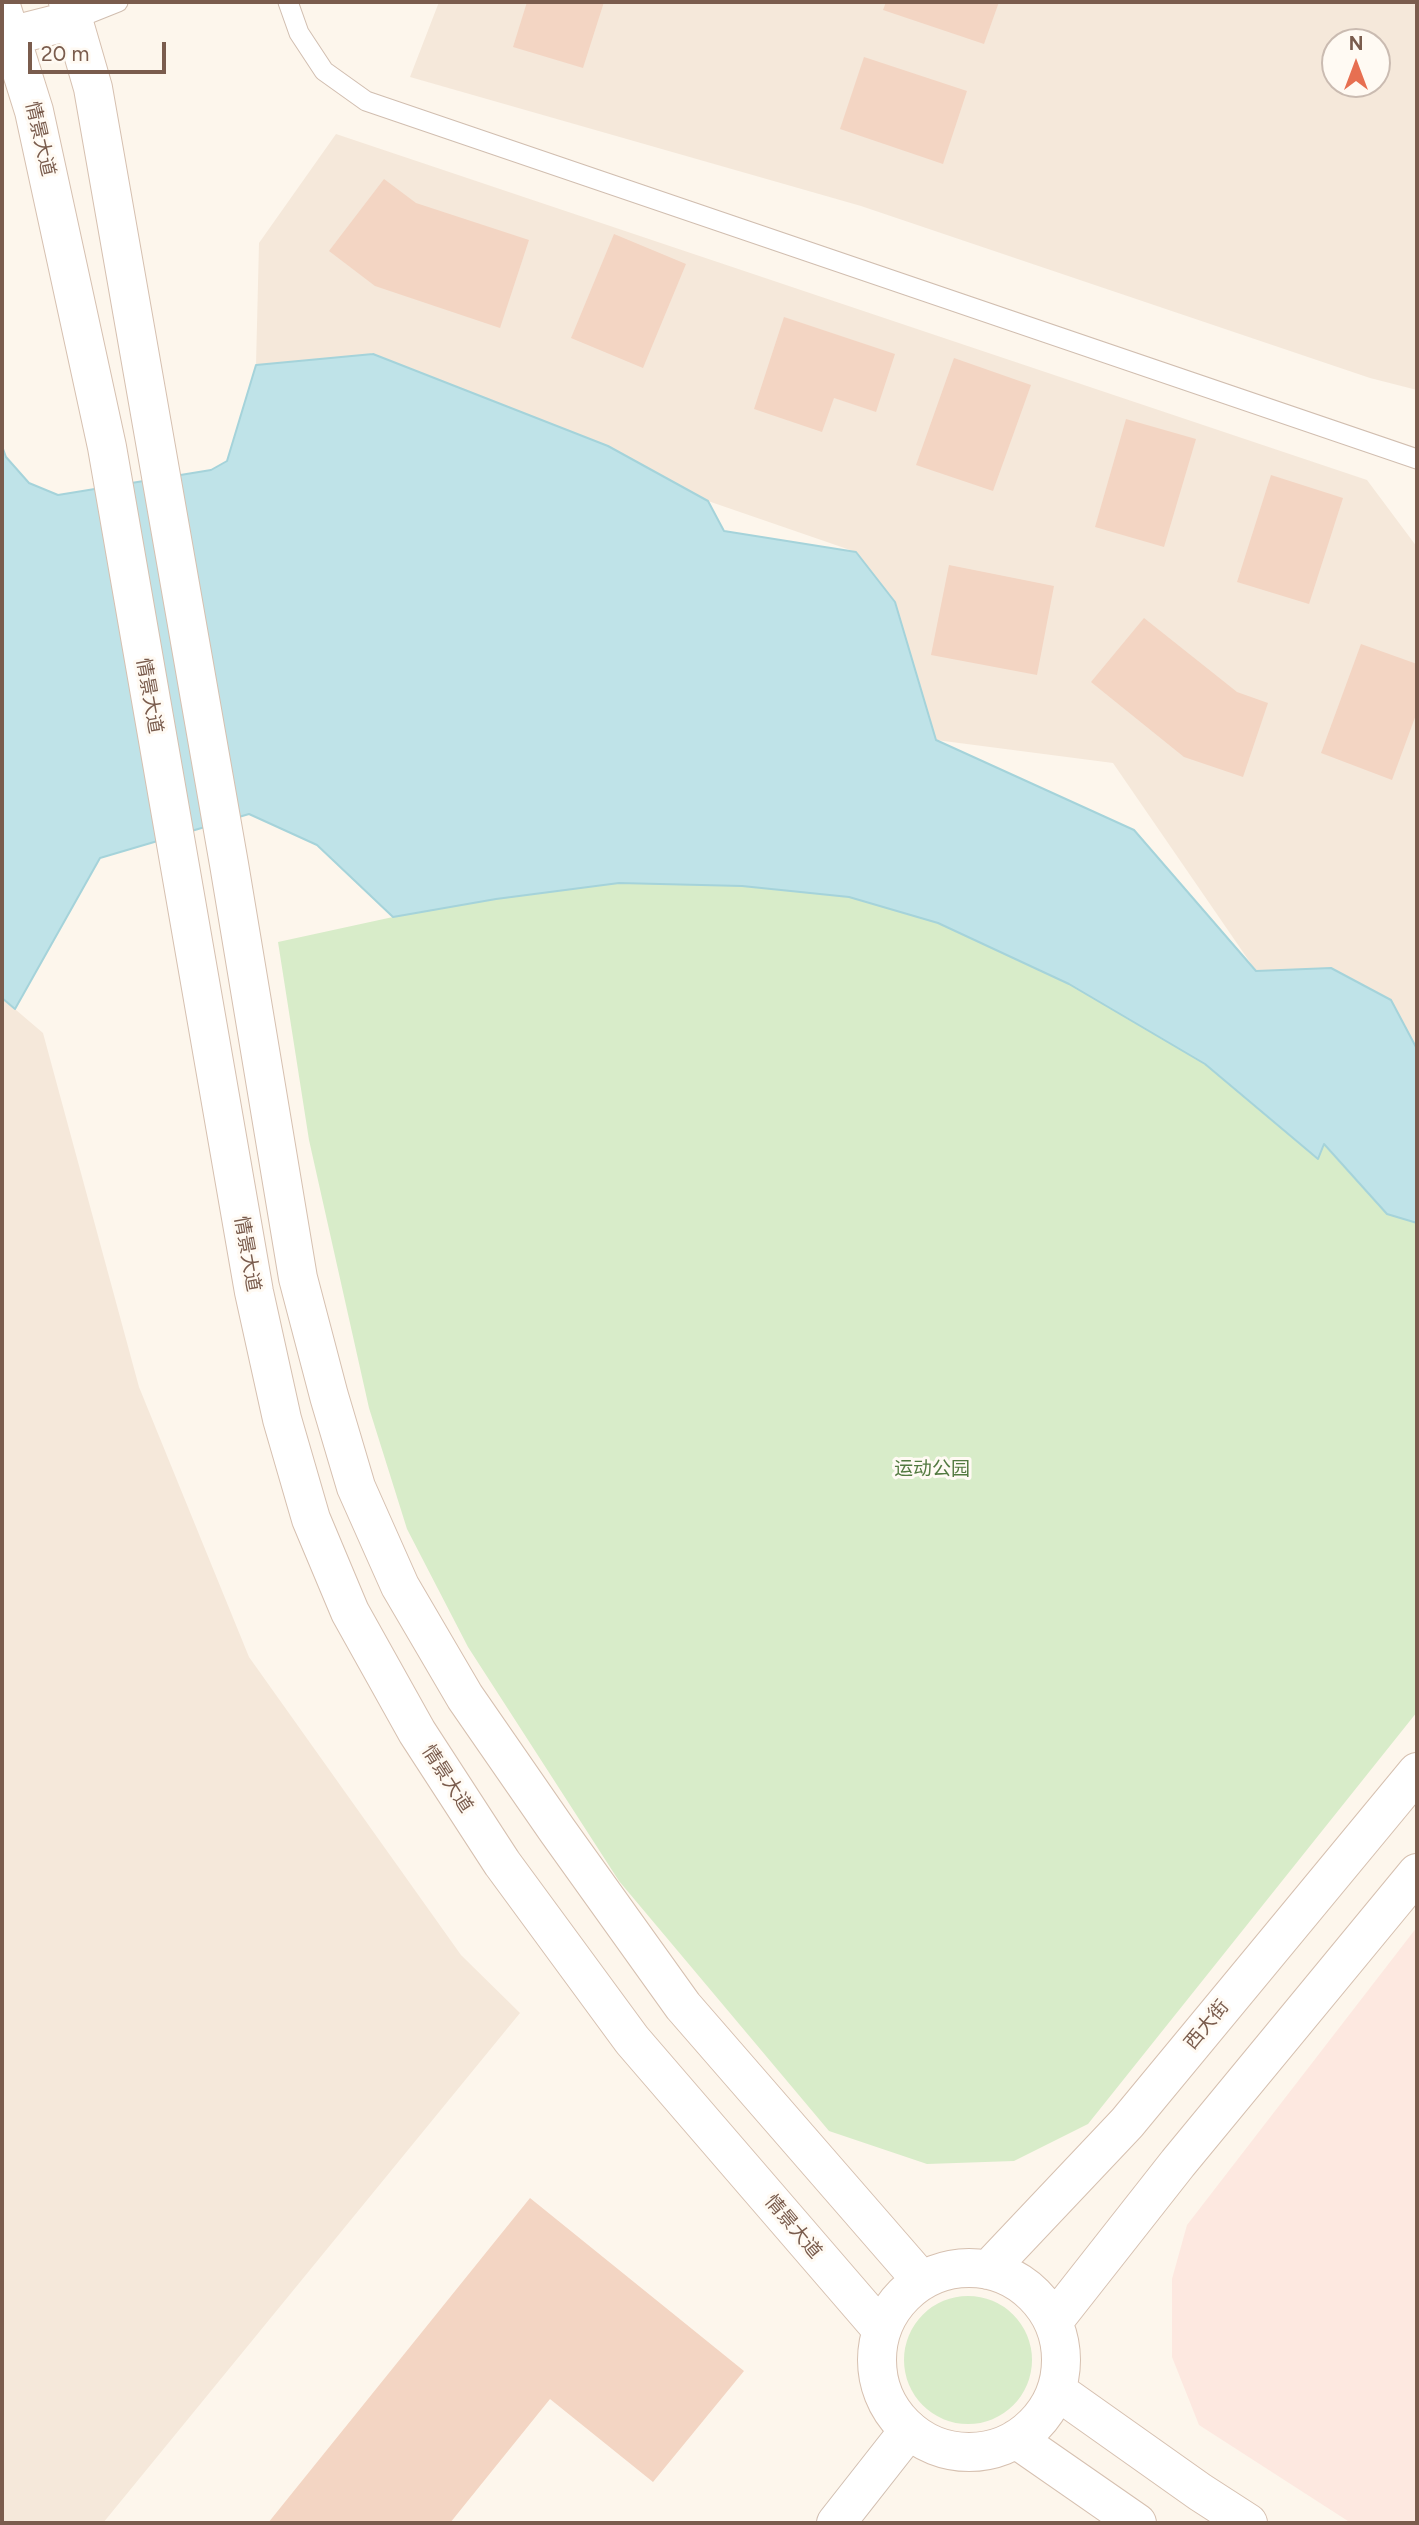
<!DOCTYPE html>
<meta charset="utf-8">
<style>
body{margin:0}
#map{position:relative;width:1419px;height:2525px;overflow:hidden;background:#fdf6ec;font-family:Figtree,sans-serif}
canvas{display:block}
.frame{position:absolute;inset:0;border:4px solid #7a5c4d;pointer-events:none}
.north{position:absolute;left:1321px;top:28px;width:70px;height:70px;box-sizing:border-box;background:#fffaf3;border:2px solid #cabbb1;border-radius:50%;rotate:0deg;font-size:19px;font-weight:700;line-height:28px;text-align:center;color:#7a5c4d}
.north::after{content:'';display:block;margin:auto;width:24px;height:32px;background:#e76f51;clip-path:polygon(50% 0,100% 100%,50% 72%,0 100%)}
.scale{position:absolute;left:28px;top:42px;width:138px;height:32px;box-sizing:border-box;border:4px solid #7a5c4d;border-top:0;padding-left:9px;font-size:21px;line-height:24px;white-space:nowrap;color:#7a5c4d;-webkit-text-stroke:5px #fffaf3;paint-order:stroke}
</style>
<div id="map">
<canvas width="1419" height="2525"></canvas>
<div class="frame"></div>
<div class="north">N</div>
<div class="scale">20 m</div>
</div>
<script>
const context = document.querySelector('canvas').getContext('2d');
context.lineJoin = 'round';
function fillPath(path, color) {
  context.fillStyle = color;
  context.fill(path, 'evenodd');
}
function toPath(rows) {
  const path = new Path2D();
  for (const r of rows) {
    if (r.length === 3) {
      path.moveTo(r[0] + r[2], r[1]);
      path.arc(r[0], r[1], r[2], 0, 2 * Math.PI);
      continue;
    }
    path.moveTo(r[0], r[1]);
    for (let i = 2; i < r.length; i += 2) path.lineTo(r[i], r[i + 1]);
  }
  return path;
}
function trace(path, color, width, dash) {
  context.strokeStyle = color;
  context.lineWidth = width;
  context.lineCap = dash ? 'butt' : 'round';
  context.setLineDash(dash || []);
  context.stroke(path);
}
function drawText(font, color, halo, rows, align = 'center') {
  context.font = font + ' Figtree,"Noto Sans SC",sans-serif';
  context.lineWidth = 6;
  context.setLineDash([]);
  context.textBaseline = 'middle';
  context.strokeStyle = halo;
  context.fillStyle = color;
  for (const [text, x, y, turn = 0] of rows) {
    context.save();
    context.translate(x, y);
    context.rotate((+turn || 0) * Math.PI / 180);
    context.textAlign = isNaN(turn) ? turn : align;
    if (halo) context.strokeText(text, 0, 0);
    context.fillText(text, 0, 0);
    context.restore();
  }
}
fillPath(toPath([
 [439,2,1417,2,1417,390,1370,378,861,206,410,77],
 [1335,42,1377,42,1377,84,1335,84],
 [336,134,1367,480,1417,547,1417,1070,1331,968,1256,971,1113,763,936,740,856,552,708,501,608,446,373,354,256,365,259,243],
 [2,998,43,1033,139,1387,249,1657,461,1955,520,2013,103,2523,2,2523]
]), '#f5e8da');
fillPath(toPath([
 [1417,1927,1417,2523,1351,2523,1199,2425,1172,2357,1172,2279,1187,2225]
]), '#fde8e0');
fillPath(toPath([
 [619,883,742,886,849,897,938,923,1069,984,1205,1064,1318,1159,1323,1144,1387,1214,1417,1223,1417,1712,1088,2124,1014,2161,927,2164,829,2131,619,1881,468,1647,407,1529,369,1408,309,1140,278,942,393,917,496,899],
 [968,2360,64]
]), '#d8ecc9');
const water = toPath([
 [373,354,608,446,708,501,724,531,856,552,895,602,936,740,1134,830,1256,971,1331,968,1391,1000,1417,1049,1417,1223,1387,1214,1324,1144,1318,1159,1205,1064,1069,984,938,923,849,897,742,886,619,883,496,899,393,917,317,845,249,814,100,858,15,1009,2,998,2,446,6,457,29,483,58,495,211,470,227,461,256,365,373,354]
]);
fillPath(water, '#bfe3e8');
trace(water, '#a5d3da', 2);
fillPath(toPath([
 [527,2,604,2,583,68,513,47],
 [886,2,999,2,984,44,883,10],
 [864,57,967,91,943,164,840,129],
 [384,179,416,203,529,240,500,328,375,286,329,251],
 [614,234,686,264,643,368,571,338],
 [784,317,895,354,876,412,834,398,822,432,754,409],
 [954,358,1031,385,993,491,916,465],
 [1126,419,1196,439,1164,547,1095,527],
 [1271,475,1343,498,1309,604,1237,582],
 [949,565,1054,586,1037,675,931,655],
 [1144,618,1237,692,1268,703,1243,777,1184,757,1091,682],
 [1361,644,1417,664,1417,712,1392,780,1321,753],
 [530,2198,744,2371,653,2482,550,2399,450,2523,268,2523]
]), '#f3d5c3');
const lane = toPath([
 [288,2,299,33,324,71,366,101,1417,459],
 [73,20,118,2]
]);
const street = toPath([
 [836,2523,909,2430]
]);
const secondary = toPath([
 [68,2,93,88,229,864,298,1278,329,1396,356,1487,400,1586,465,1697,557,1830,683,2006,922,2281],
 [2,9,34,111,107,447,254,1292,282,1419,311,1519,350,1612,417,1732,502,1863,632,2040,882,2330],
 [10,36,73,20],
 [969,2360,92],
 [988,2270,1127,2123,1417,1772],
 [1053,2322,1178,2163,1417,1873],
 [1056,2390,1200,2492,1248,2523],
 [1016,2439,1137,2523]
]);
trace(lane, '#d1beb0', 21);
trace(street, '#d1beb0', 40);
trace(secondary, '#d6c0b0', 40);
trace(lane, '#fff', 19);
trace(street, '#fff', 38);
trace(secondary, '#fff', 38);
drawText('19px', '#7a5c4d', '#fffaf3', [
 ["情景大道",40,139,77],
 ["情景大道",149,696,80],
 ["情景大道",247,1254,80],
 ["情景大道",447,1779,57],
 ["西大街",1207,2025,-50],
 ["情景大道",793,2227,50]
]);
drawText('19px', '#537a41', '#fffaf3', [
 ["运动公园",932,1469]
]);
</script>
